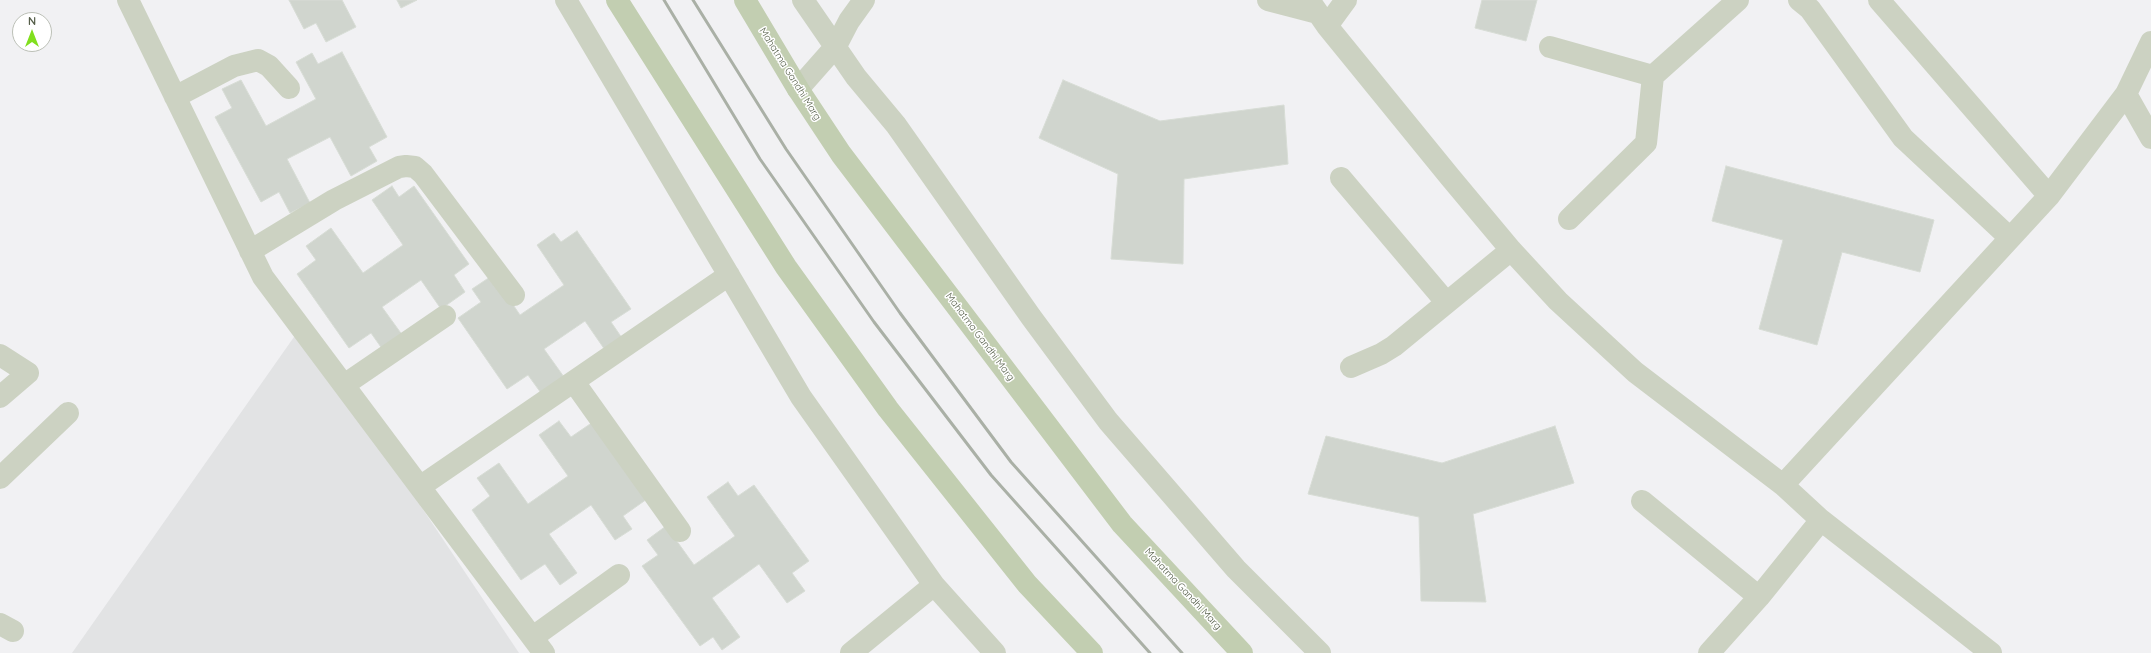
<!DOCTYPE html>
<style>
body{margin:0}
#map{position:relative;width:2151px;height:653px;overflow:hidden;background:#f1f1f3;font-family:Quicksand,sans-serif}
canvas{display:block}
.north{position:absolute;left:12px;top:12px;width:40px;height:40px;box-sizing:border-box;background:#fff;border:1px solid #bbbfb6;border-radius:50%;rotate:0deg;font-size:11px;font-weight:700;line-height:16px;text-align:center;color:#555e49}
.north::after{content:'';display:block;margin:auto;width:14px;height:18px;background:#81df1e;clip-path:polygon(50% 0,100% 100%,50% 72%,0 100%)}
</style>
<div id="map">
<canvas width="2151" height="653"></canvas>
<div class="north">N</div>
</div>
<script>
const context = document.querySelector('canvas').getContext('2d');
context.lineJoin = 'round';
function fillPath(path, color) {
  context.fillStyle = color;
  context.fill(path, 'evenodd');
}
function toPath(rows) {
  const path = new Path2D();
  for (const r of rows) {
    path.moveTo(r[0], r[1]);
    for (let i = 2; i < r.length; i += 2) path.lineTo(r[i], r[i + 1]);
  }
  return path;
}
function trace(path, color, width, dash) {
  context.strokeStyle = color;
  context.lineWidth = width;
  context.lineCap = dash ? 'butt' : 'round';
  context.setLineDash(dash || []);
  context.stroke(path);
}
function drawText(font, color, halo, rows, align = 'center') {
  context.font = font + ' Quicksand,sans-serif';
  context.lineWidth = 3;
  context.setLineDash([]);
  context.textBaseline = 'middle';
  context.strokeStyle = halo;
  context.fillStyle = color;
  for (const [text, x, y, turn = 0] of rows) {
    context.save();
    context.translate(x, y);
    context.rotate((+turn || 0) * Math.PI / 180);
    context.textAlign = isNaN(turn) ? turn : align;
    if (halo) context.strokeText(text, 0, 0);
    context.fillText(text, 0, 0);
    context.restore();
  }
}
fillPath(toPath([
 [301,327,519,653,72,653]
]), '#e2e3e4');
const building = toPath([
 [289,0,342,0,356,27,326,42,316,23,304,29,289,0],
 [397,0,417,0,401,8,397,0],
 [1482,0,1537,0,1526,41,1475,28,1482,0],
 [342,52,387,137,369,147,377,161,351,176,330,137,287,159,310,203,290,213,279,192,261,202,215,117,232,108,222,89,241,80,266,126,316,99,296,62,312,53,318,64,342,52],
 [1063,80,1160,121,1284,105,1288,164,1184,179,1183,264,1111,259,1118,174,1039,138,1063,80],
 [1726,166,1934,220,1920,272,1842,252,1817,345,1759,329,1783,240,1712,221,1726,166],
 [392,186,399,197,414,186,469,264,454,275,465,292,441,309,421,280,382,307,403,336,383,350,371,333,349,348,297,274,316,260,306,246,331,228,363,273,403,245,372,200,392,186],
 [577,231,631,309,611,322,622,338,605,350,585,321,544,349,564,377,541,393,528,375,507,389,458,318,481,302,472,289,493,275,520,315,564,285,537,245,554,233,561,242,577,231],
 [559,421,571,437,593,422,647,499,623,516,632,529,615,540,591,505,549,534,577,573,560,585,545,564,521,580,472,510,490,496,477,478,499,463,528,504,568,476,539,435,559,421],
 [1555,426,1574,483,1473,514,1486,602,1421,601,1419,517,1308,494,1326,436,1442,463,1555,426],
 [728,482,738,496,754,485,809,561,792,573,805,591,787,603,759,564,712,598,740,637,722,650,713,637,700,646,642,566,658,555,647,540,666,526,694,565,735,536,707,497,728,482]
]);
fillPath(building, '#d0d5ce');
trace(building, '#d7dcd5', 1);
trace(toPath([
 [128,0,263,277,544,653],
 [566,0,801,397,934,585,995,653],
 [803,0,856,77,896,125,1031,317,1108,421,1236,569,1320,653],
 [1268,0,1318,13],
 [1309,0,1327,26,1450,177,1511,250,1558,301,1635,372,1783,485,1821,520,1991,653],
 [1799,0,1810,9,1903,138,2010,238],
 [1879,0,2049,196],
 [1327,26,1346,0],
 [1550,47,1653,76],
 [798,89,836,46,849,21,864,0],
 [2126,94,2151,138],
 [175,97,234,66,258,60,269,66,289,88],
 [1341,178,1446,302],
 [1569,219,1646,143,1653,76,1738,0],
 [250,251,334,200,399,167,406,166,415,167,423,174,514,295],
 [0,355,28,373,0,397],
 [1351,367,1381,354,1394,346,1511,250],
 [574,382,680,531],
 [344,385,445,316],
 [0,478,68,413],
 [1783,485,2049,196,2126,94,2151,42],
 [421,486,729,275],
 [1642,501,1759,597],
 [0,624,13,631],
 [533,637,619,575],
 [851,653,934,585],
 [1709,653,1759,597,1821,520]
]), '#ccd2c2', 22);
trace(toPath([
 [617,0,786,267,888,409,1027,584,1092,653],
 [745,0,798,89,841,154,1122,524,1242,653]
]), '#c2ceb1', 22);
trace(toPath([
 [664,0,760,159,874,322,991,475,1150,653],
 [693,0,786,149,900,313,1011,462,1182,653]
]), '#aab0a6', 3);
drawText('10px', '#555e49', '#fff', [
 ["Mahatma Gandhi Marg",790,74,58],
 ["Mahatma Gandhi Marg",980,337,53],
 ["Mahatma Gandhi Marg",1183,589,47]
]);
</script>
